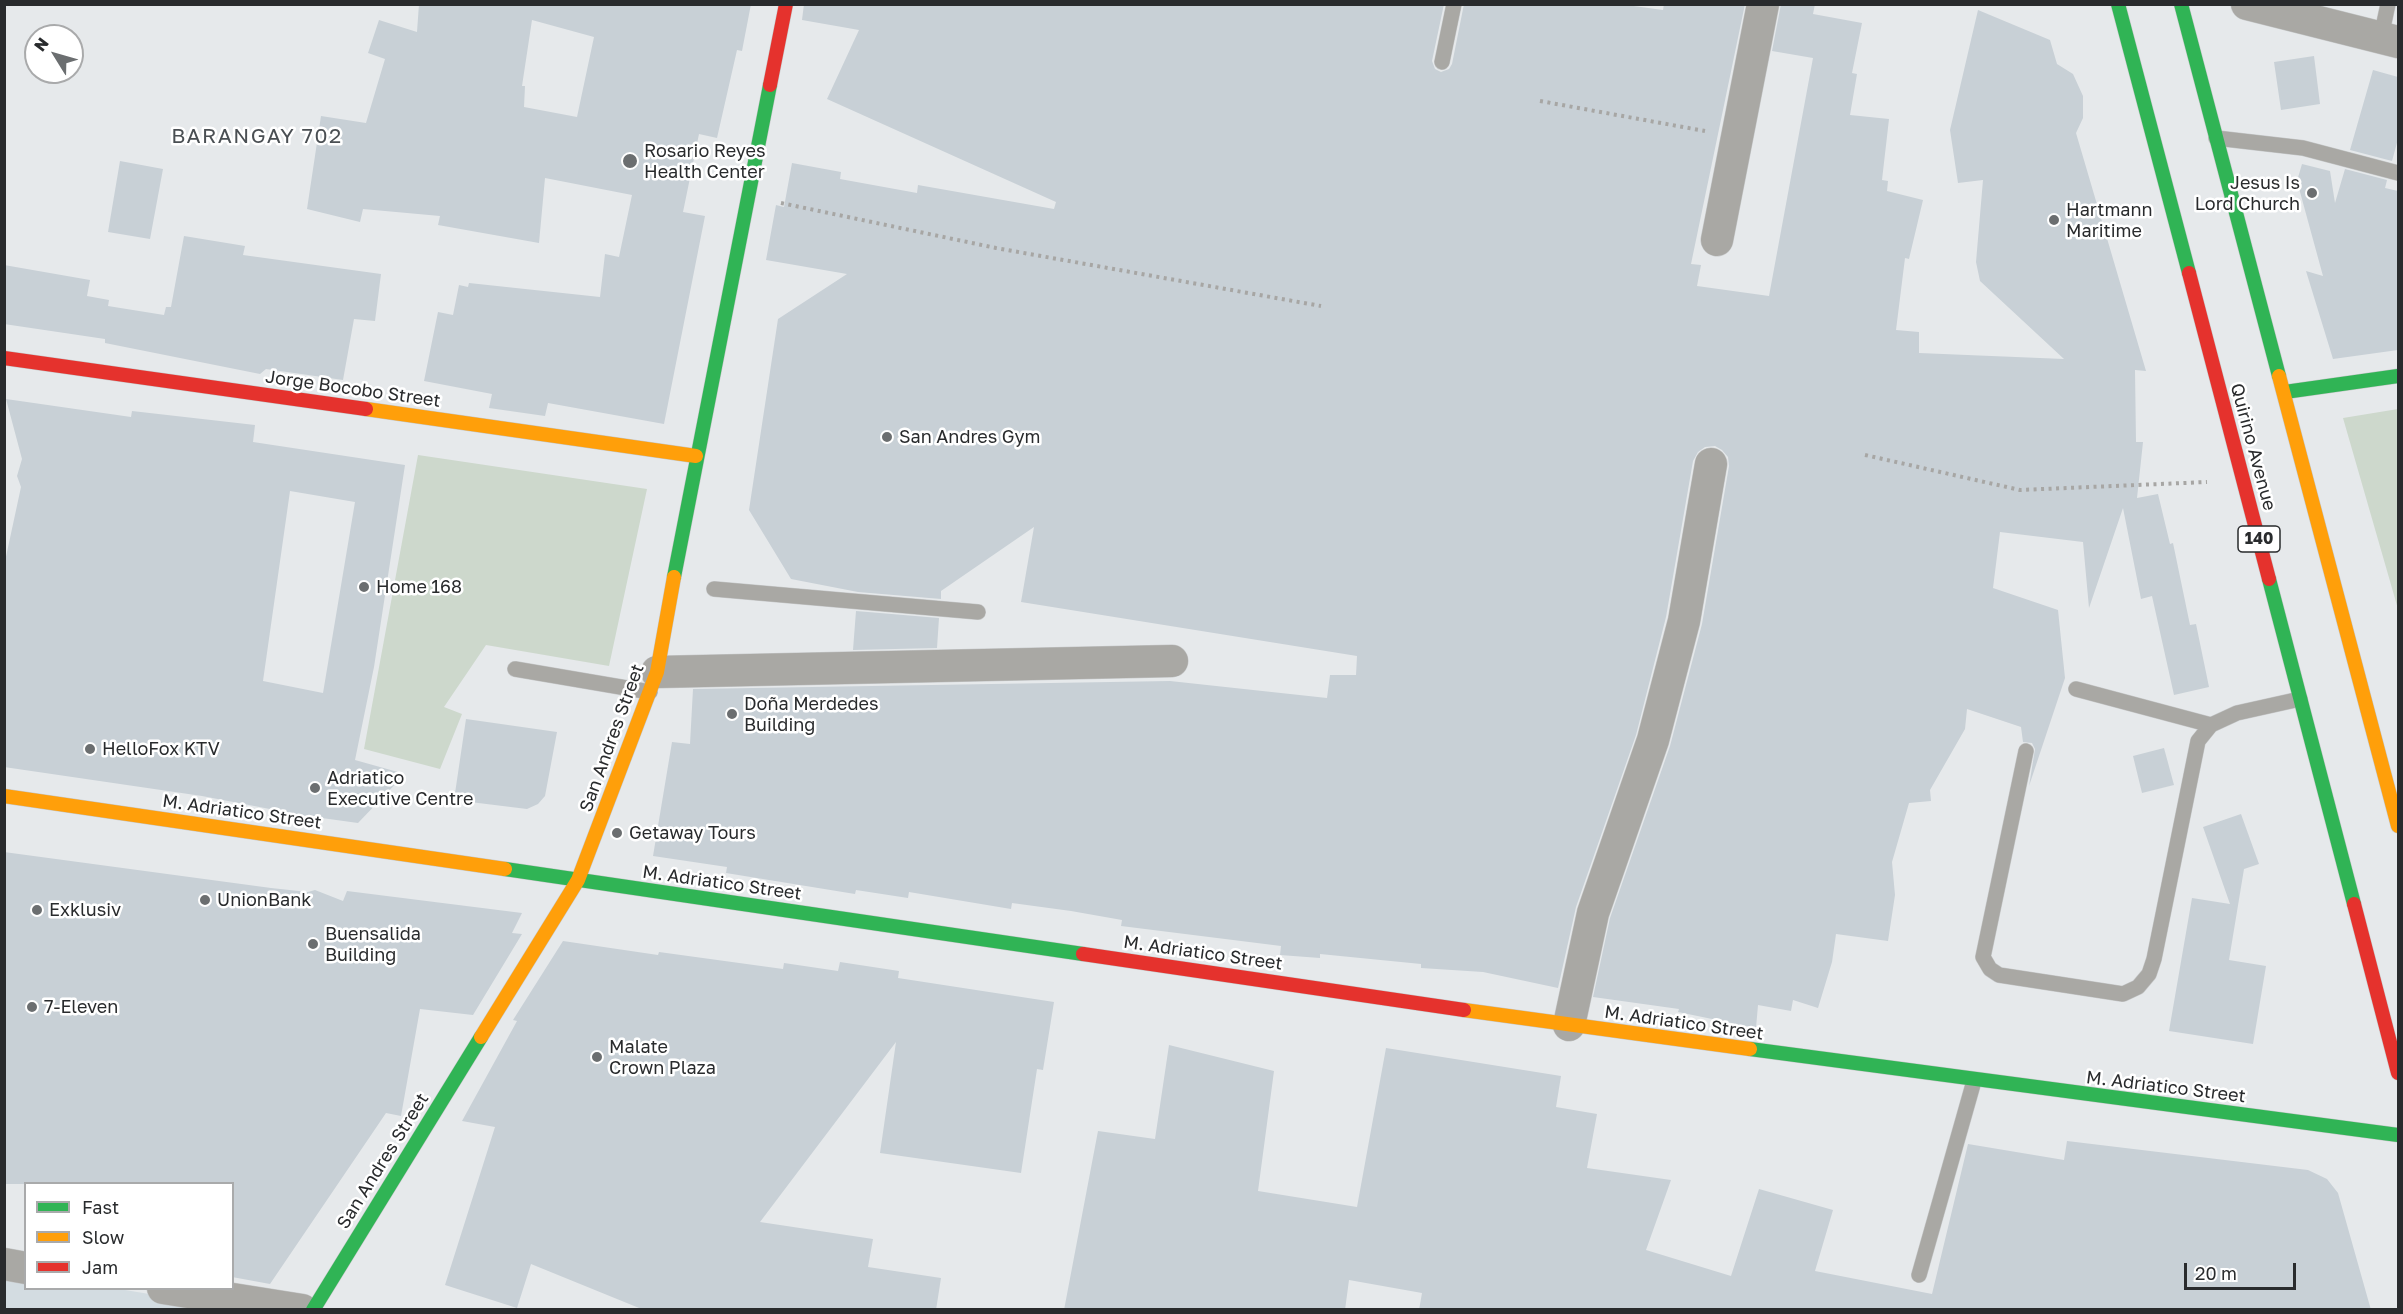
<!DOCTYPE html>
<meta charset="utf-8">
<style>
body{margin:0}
#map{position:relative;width:2403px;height:1314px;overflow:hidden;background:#e6e9eb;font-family:"Golos Text",sans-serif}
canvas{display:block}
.frame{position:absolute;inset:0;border:6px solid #292b2d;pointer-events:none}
.legend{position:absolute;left:24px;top:1182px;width:210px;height:108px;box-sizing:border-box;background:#fff;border:2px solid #a9aaab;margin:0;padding:8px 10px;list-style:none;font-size:18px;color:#292b2d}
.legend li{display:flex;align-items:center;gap:12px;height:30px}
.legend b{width:30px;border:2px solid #a9aaab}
.north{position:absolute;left:24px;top:24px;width:60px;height:60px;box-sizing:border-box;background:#fff;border:2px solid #a9aaab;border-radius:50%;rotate:307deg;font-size:16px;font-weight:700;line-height:24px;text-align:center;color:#292b2d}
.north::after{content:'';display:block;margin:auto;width:21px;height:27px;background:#6b6e70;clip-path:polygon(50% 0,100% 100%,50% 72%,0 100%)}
.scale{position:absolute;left:2184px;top:1263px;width:112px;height:27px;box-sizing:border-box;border:3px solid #292b2d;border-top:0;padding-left:8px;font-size:18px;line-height:21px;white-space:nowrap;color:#292b2d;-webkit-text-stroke:4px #fff;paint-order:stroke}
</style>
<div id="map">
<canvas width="2403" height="1314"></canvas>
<div class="frame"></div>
<ul class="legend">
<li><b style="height:8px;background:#30b455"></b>Fast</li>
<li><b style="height:8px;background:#ff9f0a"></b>Slow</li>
<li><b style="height:8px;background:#e5322d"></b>Jam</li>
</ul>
<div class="north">N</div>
<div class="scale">20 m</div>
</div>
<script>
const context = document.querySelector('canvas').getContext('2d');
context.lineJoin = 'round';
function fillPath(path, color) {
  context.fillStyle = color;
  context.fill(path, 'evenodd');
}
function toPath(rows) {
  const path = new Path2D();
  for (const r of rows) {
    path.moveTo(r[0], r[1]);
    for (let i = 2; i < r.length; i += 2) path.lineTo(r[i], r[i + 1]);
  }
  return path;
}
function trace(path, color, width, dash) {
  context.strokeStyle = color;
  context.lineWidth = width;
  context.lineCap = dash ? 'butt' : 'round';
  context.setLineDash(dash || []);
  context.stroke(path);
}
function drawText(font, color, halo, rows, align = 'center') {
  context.font = font + ' "Golos Text",sans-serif';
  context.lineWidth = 5;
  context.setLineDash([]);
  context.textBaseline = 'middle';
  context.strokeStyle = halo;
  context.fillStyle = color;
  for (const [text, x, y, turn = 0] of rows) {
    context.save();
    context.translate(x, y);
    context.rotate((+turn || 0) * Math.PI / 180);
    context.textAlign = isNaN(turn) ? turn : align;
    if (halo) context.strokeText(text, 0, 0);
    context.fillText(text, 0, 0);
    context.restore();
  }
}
fillPath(toPath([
 [4,1269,25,1272,26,1288,119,1289,240,1309,5,1309]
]), '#d3dce1');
fillPath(toPath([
 [2398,409,2398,609,2343,418],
 [418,455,647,489,609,666,486,645,444,707,462,714,440,769,364,749]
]), '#cdd8cc');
fillPath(toPath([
 [419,4,751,4,742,51,737,50,717,138,699,134,683,212,705,216,664,424,548,403,545,416,489,408,492,394,424,381,438,312,453,315,459,285,468,287,469,283,600,297,605,254,619,257,632,195,545,178,539,243,438,225,440,216,363,209,360,222,307,209,321,116,366,123,385,59,368,53,379,20,417,32],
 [532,20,594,37,577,117,524,107,525,86,522,86],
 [804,4,1444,4,1432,61,1435,69,1441,72,1449,69,1452,64,1464,4,1619,4,1663,10,1664,4,1745,4,1691,264,1701,265,1697,286,1769,296,1813,58,1772,51,1781,4,1815,4,1813,14,1862,23,1852,73,1857,74,1850,115,1889,119,1882,180,1888,181,1887,191,1923,200,1909,259,1905,258,1896,330,1919,332,1919,353,2064,359,1980,281,1976,262,1983,180,1958,183,1950,130,1978,10,2050,40,2057,64,2073,74,2083,96,2083,118,2076,133,2146,371,2135,370,2136,442,2143,442,2137,498,2158,494,2170,544,2173,543,2190,625,2196,624,2209,687,2174,695,2152,596,2141,599,2123,508,2089,608,2083,542,2000,532,1993,588,2058,610,2065,678,2029,786,2035,749,2032,743,2023,742,2021,727,1967,709,1965,729,1930,790,1931,801,1909,803,1892,862,1895,895,1888,941,1836,934,1832,962,1818,1008,1793,1000,1791,1011,1758,1005,1756,1028,1678,1012,1679,1009,1593,997,1610,918,1670,746,1702,624,1729,466,1728,457,1722,450,1715,446,1705,447,1698,452,1693,461,1666,617,1636,735,1576,907,1558,988,1483,972,1421,968,1421,964,1320,954,1320,958,1280,955,1281,946,1121,926,1122,920,1071,911,1012,903,1011,909,909,892,908,898,856,890,855,894,726,873,727,867,653,856,672,742,690,744,693,689,1170,681,1327,698,1330,675,1356,675,1357,656,1021,602,1034,527,941,591,941,599,858,592,791,579,749,510,778,319,847,274,766,260,776,205,784,207,792,163,841,172,840,179,917,193,918,185,1054,209,1056,202,827,99,859,30,802,20],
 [2314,56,2320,104,2281,110,2274,62],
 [2373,70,2398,77,2398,139,2392,161,2350,150],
 [120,161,163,169,150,239,108,232],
 [2302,164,2330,171,2335,203,2345,169,2387,180,2385,188,2398,191,2398,350,2333,359,2306,271,2323,276,2297,181],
 [184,236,245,246,243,255,381,274,375,321,354,319,343,380,266,369,260,374,105,343,105,339,4,324,4,265,90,280,87,296,109,300,108,306,164,315,166,307,171,307],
 [6,399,131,417,132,411,255,425,253,442,405,465,374,667,355,760,405,774,358,823,300,815,287,817,275,810,202,796,4,767,4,566,21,487,17,476,22,459],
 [290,491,355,502,323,693,263,681],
 [856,611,939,618,937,648,853,650],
 [466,719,557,732,545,796,538,804,527,809,454,800],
 [2164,748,2174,785,2142,793,2133,756],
 [2241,814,2259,864,2244,869,2229,960,2266,966,2253,1044,2169,1031,2192,898,2230,904,2203,827],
 [4,852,271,888,308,892,315,890,343,901,347,891,522,913,512,933,522,934,473,1015,420,1009,401,1116,386,1113,270,1284,232,1277,232,1184,4,1184],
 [563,941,658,955,659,952,783,969,784,963,838,971,840,962,899,971,898,978,1054,1002,1043,1070,1037,1069,1021,1173,880,1153,896,1042,760,1222,873,1239,868,1267,941,1278,936,1310,644,1310,531,1264,517,1308,445,1285,495,1127,462,1121,517,1021,513,1020],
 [1169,1045,1274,1071,1258,1191,1357,1207,1386,1048,1561,1076,1556,1107,1597,1114,1587,1168,1671,1180,1646,1250,1731,1276,1759,1189,1833,1210,1815,1271,1932,1294,1968,1144,2064,1160,2067,1141,2308,1170,2327,1179,2338,1193,2371,1310,1419,1310,1422,1293,1349,1280,1345,1310,1064,1310,1098,1131,1155,1139]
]), '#c8d0d6');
const lane = toPath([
 [2381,37,2388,4],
 [1442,62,1454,4],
 [2216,138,2303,148,2398,173],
 [714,589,978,612],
 [515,669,650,692],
 [2076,689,2211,725],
 [2026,751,1983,957,1990,969,1999,975,2123,994,2138,987,2149,974,2154,959,2198,741,2211,725,2237,713,2300,699],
 [1919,1275,1974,1081]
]);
const street = toPath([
 [2247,4,2398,42],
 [1717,240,1763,4],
 [657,672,1172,661],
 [1569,1025,1593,913,1653,740,1684,621,1711,464],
 [4,1264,26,1268],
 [163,1288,302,1310]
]);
const fast = toPath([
 [2118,4,2189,273],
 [2181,4,2279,376],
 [2285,392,2398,376],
 [674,577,770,85],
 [2269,579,2354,904],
 [505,869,1083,954],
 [1750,1049,2398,1135],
 [313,1310,481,1037]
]);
const slow = toPath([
 [2279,376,2398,826],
 [366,409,696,456],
 [4,796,505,869],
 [1464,1010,1750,1049],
 [481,1037,578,880,657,672,674,577]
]);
const jam = toPath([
 [770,85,786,4],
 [2189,273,2269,579],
 [4,358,366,409],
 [2354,904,2398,1073],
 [1083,954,1464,1010]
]);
trace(lane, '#c5c7c8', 16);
trace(street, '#c5c7c8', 33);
trace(fast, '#c5c7c8', 15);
trace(slow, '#c5c7c8', 15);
trace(jam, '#c5c7c8', 15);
trace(toPath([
 [1540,101,1705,131],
 [781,203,996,248,1321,306],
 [1865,455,2020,490,2207,482]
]), '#a7a6a4', 4, [3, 4.5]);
trace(lane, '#a9a8a4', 15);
trace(street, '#a9a8a4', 32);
trace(fast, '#30b455', 14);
trace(slow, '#ff9f0a', 14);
trace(jam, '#e5322d', 14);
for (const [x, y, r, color] of [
 [630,161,8,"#6b6e70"],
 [2312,193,6,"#6b6e70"],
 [2054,220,6,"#6b6e70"],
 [887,437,6,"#6b6e70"],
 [364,587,6,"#6b6e70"],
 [732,714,6,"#6b6e70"],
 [90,749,6,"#6b6e70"],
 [315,788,6,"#6b6e70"],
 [617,833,6,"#6b6e70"],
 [205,900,6,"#6b6e70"],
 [37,910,6,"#6b6e70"],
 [313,944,6,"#6b6e70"],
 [32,1007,6,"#6b6e70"],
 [597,1057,6,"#6b6e70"]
]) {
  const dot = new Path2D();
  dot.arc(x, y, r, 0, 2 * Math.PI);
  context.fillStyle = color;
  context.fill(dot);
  trace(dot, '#fff', 2);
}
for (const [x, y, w] of [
 [2259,539,42]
]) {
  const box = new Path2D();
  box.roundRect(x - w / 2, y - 13, w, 26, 4.5);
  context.fillStyle = '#fff';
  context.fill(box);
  trace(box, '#292b2d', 1.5);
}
drawText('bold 16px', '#292b2d', null, [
 ["140",2259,539]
]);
drawText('18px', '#292b2d', '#fff', [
 ["Rosario Reyes",644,151],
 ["Health Center",644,172],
 ["Jesus Is",2300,183,"right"],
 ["Lord Church",2300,204,"right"],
 ["Hartmann",2066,210],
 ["Maritime",2066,231],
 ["San Andres Gym",899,437],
 ["Home 168",376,587],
 ["Doña Merdedes",744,704],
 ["Building",744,725],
 ["HelloFox KTV",102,749],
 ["Adriatico",327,778],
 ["Executive Centre",327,799],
 ["Getaway Tours",629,833],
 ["UnionBank",217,900],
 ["Exklusiv",49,910],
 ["Buensalida",325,934],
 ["Building",325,955],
 ["7-Eleven",44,1007],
 ["Malate",609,1047],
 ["Crown Plaza",609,1068]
], 'left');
drawText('18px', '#292b2d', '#fff', [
 ["Jorge Bocobo Street",353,389,8],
 ["Quirino Avenue",2253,447,75],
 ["San Andres Street",612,738,-70],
 ["M. Adriatico Street",242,812,8],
 ["M. Adriatico Street",722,883,8],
 ["M. Adriatico Street",1203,953,8],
 ["M. Adriatico Street",1684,1023,8],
 ["M. Adriatico Street",2166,1087,7],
 ["San Andres Street",383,1161,-58]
]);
context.letterSpacing = '1.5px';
drawText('21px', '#4a4f53', '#fff', [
 ["BARANGAY 702",257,136]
]);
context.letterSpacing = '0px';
</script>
